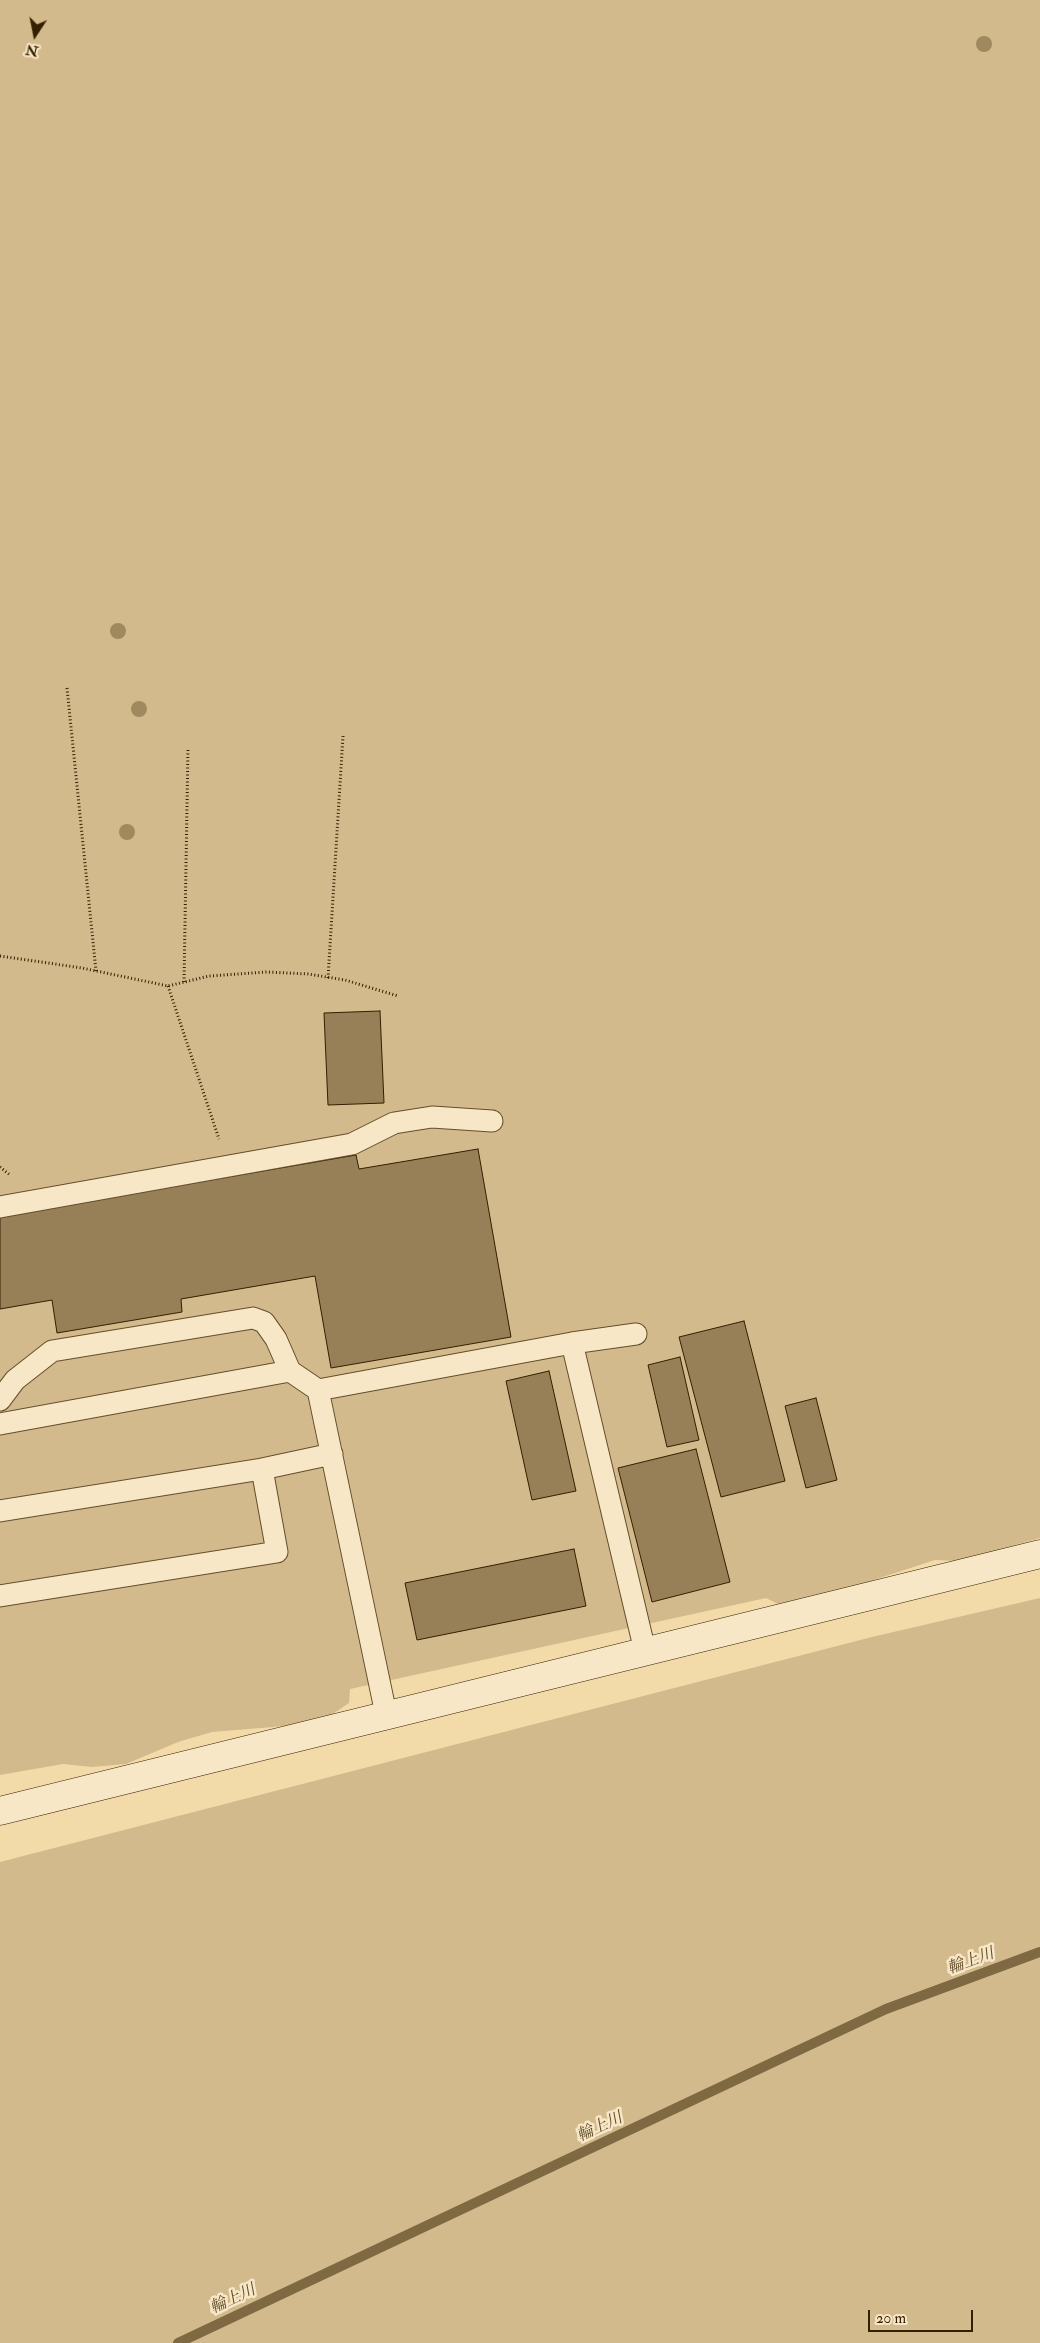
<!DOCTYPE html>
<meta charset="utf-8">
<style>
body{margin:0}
#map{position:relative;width:1040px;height:2343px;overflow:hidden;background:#f2daa9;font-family:"IM FELL Double Pica",serif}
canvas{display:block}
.north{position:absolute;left:10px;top:10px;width:50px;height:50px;-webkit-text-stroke:4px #f7e7c7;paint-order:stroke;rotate:191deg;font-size:14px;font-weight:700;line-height:20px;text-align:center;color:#341f00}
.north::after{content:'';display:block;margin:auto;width:18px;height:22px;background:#341f00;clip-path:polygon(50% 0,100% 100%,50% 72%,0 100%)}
.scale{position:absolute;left:868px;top:2310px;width:105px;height:22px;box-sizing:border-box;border:2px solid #341f00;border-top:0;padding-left:6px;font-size:15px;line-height:18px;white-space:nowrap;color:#341f00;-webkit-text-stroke:4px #f7e7c7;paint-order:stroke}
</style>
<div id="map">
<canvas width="1040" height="2343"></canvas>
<div class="north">N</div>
<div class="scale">20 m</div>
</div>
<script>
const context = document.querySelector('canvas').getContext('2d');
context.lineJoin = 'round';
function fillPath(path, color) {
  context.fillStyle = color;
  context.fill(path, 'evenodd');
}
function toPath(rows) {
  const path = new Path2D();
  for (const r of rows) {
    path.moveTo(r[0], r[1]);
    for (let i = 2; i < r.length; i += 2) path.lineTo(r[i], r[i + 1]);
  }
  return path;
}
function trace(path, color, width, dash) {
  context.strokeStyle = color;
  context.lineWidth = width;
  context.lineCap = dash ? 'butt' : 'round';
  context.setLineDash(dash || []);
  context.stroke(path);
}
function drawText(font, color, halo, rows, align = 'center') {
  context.font = font + ' "IM FELL Double Pica","Noto Serif JP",serif';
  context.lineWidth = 5;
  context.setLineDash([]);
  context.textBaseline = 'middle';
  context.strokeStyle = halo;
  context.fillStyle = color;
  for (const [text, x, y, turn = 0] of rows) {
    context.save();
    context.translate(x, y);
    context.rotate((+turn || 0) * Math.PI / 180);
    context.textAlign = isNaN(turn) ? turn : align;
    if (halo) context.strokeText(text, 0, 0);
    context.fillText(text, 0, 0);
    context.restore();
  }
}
fillPath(toPath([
 [0,0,1040,0,1040,1538,959,1561,935,1560,849,1588,778,1604,766,1598,350,1689,349,1703,328,1717,297,1725,212,1732,178,1742,126,1764,92,1767,63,1764,0,1775],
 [1040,1598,1040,2343,0,2343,0,1862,872,1637]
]), '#d2ba8c');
trace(toPath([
 [178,2343,886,2009,1040,1952]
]), '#7f6943', 10);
const building = toPath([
 [380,1011,384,1103,328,1105,324,1013,380,1011],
 [478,1149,511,1337,331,1368,315,1276,181,1299,182,1312,57,1333,52,1300,0,1309,0,1216,356,1155,359,1169,478,1149],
 [744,1321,785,1481,721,1497,679,1337,744,1321],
 [680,1357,699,1440,667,1447,648,1365,680,1357],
 [549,1371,576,1491,532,1500,506,1381,549,1371],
 [816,1398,837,1480,806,1488,785,1406,816,1398],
 [696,1449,730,1582,652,1602,618,1468,696,1449],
 [574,1549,586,1606,417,1640,405,1583,574,1549]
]);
fillPath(building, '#978058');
trace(building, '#341f00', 1);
const lane = toPath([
 [0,1207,352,1144,394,1123,432,1117,492,1121],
 [572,1343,645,1651],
 [318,1390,572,1343,636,1334],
 [0,1400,15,1380,52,1351,253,1318,264,1322,276,1339,290,1371],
 [0,1424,290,1371,318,1390,386,1714],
 [262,1469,332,1454],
 [0,1511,262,1469,277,1552,0,1596]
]);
const secondary = toPath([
 [0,1811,1040,1554]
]);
trace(lane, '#644e2a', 23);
trace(secondary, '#341f00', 29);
trace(toPath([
 [67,688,96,971],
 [0,956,82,968,168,986,209,976,267,972,308,974,345,980,398,996],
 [328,978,343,736],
 [184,982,188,748],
 [168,986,219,1139],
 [0,1167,10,1175]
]), '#341f00', 3, [1, 2.5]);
trace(lane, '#f7e7c7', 21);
trace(secondary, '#f7e7c7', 28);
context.fillStyle = '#a0895f';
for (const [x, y] of [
 [984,44],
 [118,631],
 [139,709],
 [127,832]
]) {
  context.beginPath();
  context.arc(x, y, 8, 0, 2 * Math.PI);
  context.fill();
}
drawText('italic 16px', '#604a27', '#f7e7c7', [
 ["輪上川",971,1962,-20],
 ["輪上川",600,2128,-25],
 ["輪上川",233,2300,-25]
]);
</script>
